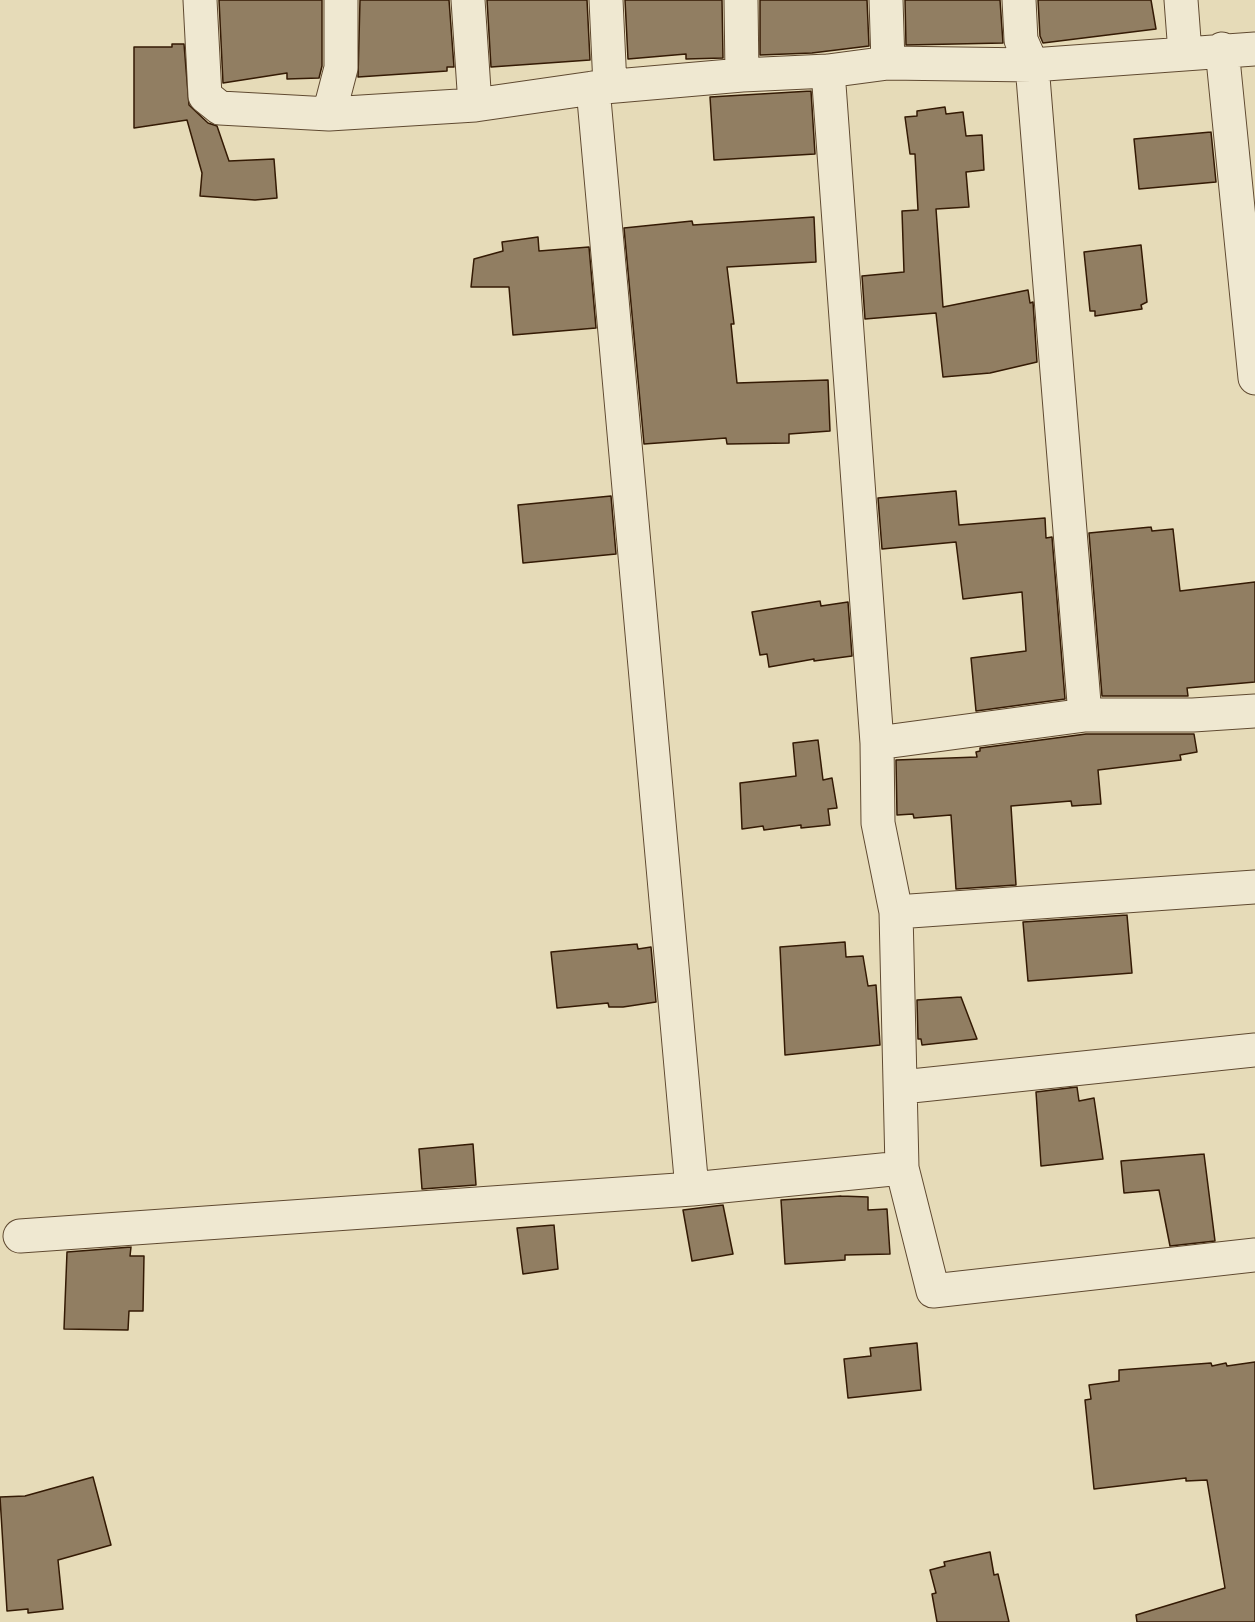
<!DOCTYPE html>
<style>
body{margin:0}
canvas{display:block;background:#e6dbb8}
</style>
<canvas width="1255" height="1622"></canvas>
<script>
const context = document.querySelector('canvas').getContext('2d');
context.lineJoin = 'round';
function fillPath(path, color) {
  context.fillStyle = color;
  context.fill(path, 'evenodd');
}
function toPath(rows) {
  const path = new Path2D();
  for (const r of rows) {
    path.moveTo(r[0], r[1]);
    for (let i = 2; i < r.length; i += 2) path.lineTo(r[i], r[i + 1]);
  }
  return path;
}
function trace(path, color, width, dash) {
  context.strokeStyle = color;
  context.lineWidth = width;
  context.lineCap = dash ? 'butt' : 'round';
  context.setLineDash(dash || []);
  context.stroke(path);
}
const building = toPath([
 [219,0,322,0,322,66,319,78,287,79,287,73,223,83,219,0],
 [360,0,449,0,454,67,447,67,447,71,358,77,360,0],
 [487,0,587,0,590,60,491,67,487,0],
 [625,0,722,0,723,58,686,59,686,54,628,59,625,0],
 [760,0,867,0,869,46,812,53,760,55,760,0],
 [905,0,1000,0,1003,43,906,45,905,0],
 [1038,0,1151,0,1156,29,1043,43,1040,36,1038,0],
 [172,44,184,44,189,105,208,123,217,126,229,161,274,159,277,198,255,200,200,196,202,173,187,120,134,128,134,47,172,47,172,44],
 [811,91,815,154,714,160,710,97,811,91],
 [945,107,946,114,963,112,966,136,982,135,984,170,966,172,969,207,936,209,943,307,1028,290,1030,303,1033,302,1037,362,990,373,943,377,936,313,865,319,862,276,904,272,902,211,918,210,915,154,910,154,905,117,917,116,917,111,945,107],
 [1211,132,1216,182,1139,189,1134,139,1211,132],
 [814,217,816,262,727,267,734,324,731,324,737,383,828,380,830,431,789,434,789,443,727,444,726,438,644,444,624,228,692,221,693,225,814,217],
 [538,237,539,251,589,247,596,328,513,335,509,287,471,287,474,259,503,251,502,242,538,237],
 [1141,245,1147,302,1141,305,1142,309,1095,316,1095,311,1090,311,1084,252,1141,245],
 [956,491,959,525,1045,518,1046,538,1052,537,1065,699,976,711,971,658,1026,651,1022,592,963,599,956,542,882,549,878,498,956,491],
 [611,496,616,554,523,563,518,505,611,496],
 [1151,527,1152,531,1173,529,1180,591,1255,582,1255,682,1187,688,1188,696,1102,696,1089,533,1151,527],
 [820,601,821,606,848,602,852,656,814,661,814,659,769,667,767,654,760,655,752,612,820,601],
 [1086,734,1194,734,1197,752,1180,755,1181,760,1098,770,1101,804,1072,806,1071,801,1011,806,1016,885,956,889,951,815,914,818,913,814,897,815,896,760,977,757,976,752,980,751,980,748,1086,734],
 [818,740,823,780,832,778,837,808,828,809,830,825,801,828,801,825,764,830,763,826,742,829,740,783,796,776,793,743,818,740],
 [1127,915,1132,973,1028,981,1023,922,1127,915],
 [845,942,846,957,863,956,868,986,876,985,880,1045,785,1055,780,947,845,942],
 [637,944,638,949,651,947,656,1002,623,1007,609,1007,608,1003,557,1008,551,952,637,944],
 [961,997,977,1039,922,1045,921,1039,918,1039,917,1000,961,997],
 [1077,1087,1079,1101,1094,1098,1103,1159,1041,1166,1036,1092,1077,1087],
 [473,1144,476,1185,422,1189,419,1149,473,1144],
 [1204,1154,1215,1241,1170,1246,1159,1190,1124,1193,1121,1161,1204,1154],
 [841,1196,868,1197,868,1210,887,1209,890,1254,845,1255,845,1260,785,1264,781,1200,841,1196],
 [723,1205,733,1254,692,1261,683,1210,723,1205],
 [554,1225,558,1269,523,1274,517,1228,554,1225],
 [131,1247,130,1256,144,1256,143,1311,129,1311,128,1330,64,1329,67,1252,131,1247],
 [917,1343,921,1390,848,1398,844,1359,871,1356,870,1348,917,1343],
 [1255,1362,1255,1622,1137,1622,1136,1615,1225,1588,1207,1480,1186,1481,1186,1478,1094,1489,1085,1400,1091,1399,1089,1385,1119,1381,1119,1370,1211,1363,1212,1366,1226,1363,1227,1366,1255,1362],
 [93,1477,111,1545,58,1560,63,1609,28,1613,28,1609,7,1611,0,1497,25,1496,93,1477],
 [990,1552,994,1575,998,1574,1009,1622,937,1622,932,1594,936,1593,930,1570,945,1566,944,1562,990,1552]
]);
fillPath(building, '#917e62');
trace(building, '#341a04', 1.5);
const minor = toPath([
 [200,0,205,96,220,108,329,114,475,105,593,88,742,75,828,71,888,63,1032,65,1255,49],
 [468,0,475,105],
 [606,0,610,86],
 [741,0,742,75],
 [886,0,888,63],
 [1019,0,1021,40,1032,65,1085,715],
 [1181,0,1185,53],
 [1222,49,1255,378],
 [828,71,877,743,878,823,896,912,902,1168,933,1291,1255,1255],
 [593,88,692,1189],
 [329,114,341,68,341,0],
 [877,743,1085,715,1193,715,1255,711],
 [896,912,1255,887],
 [902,1087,1255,1050],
 [20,1236,692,1189,902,1168]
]);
trace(minor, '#604a31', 35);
trace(minor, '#efe8d1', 33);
</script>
